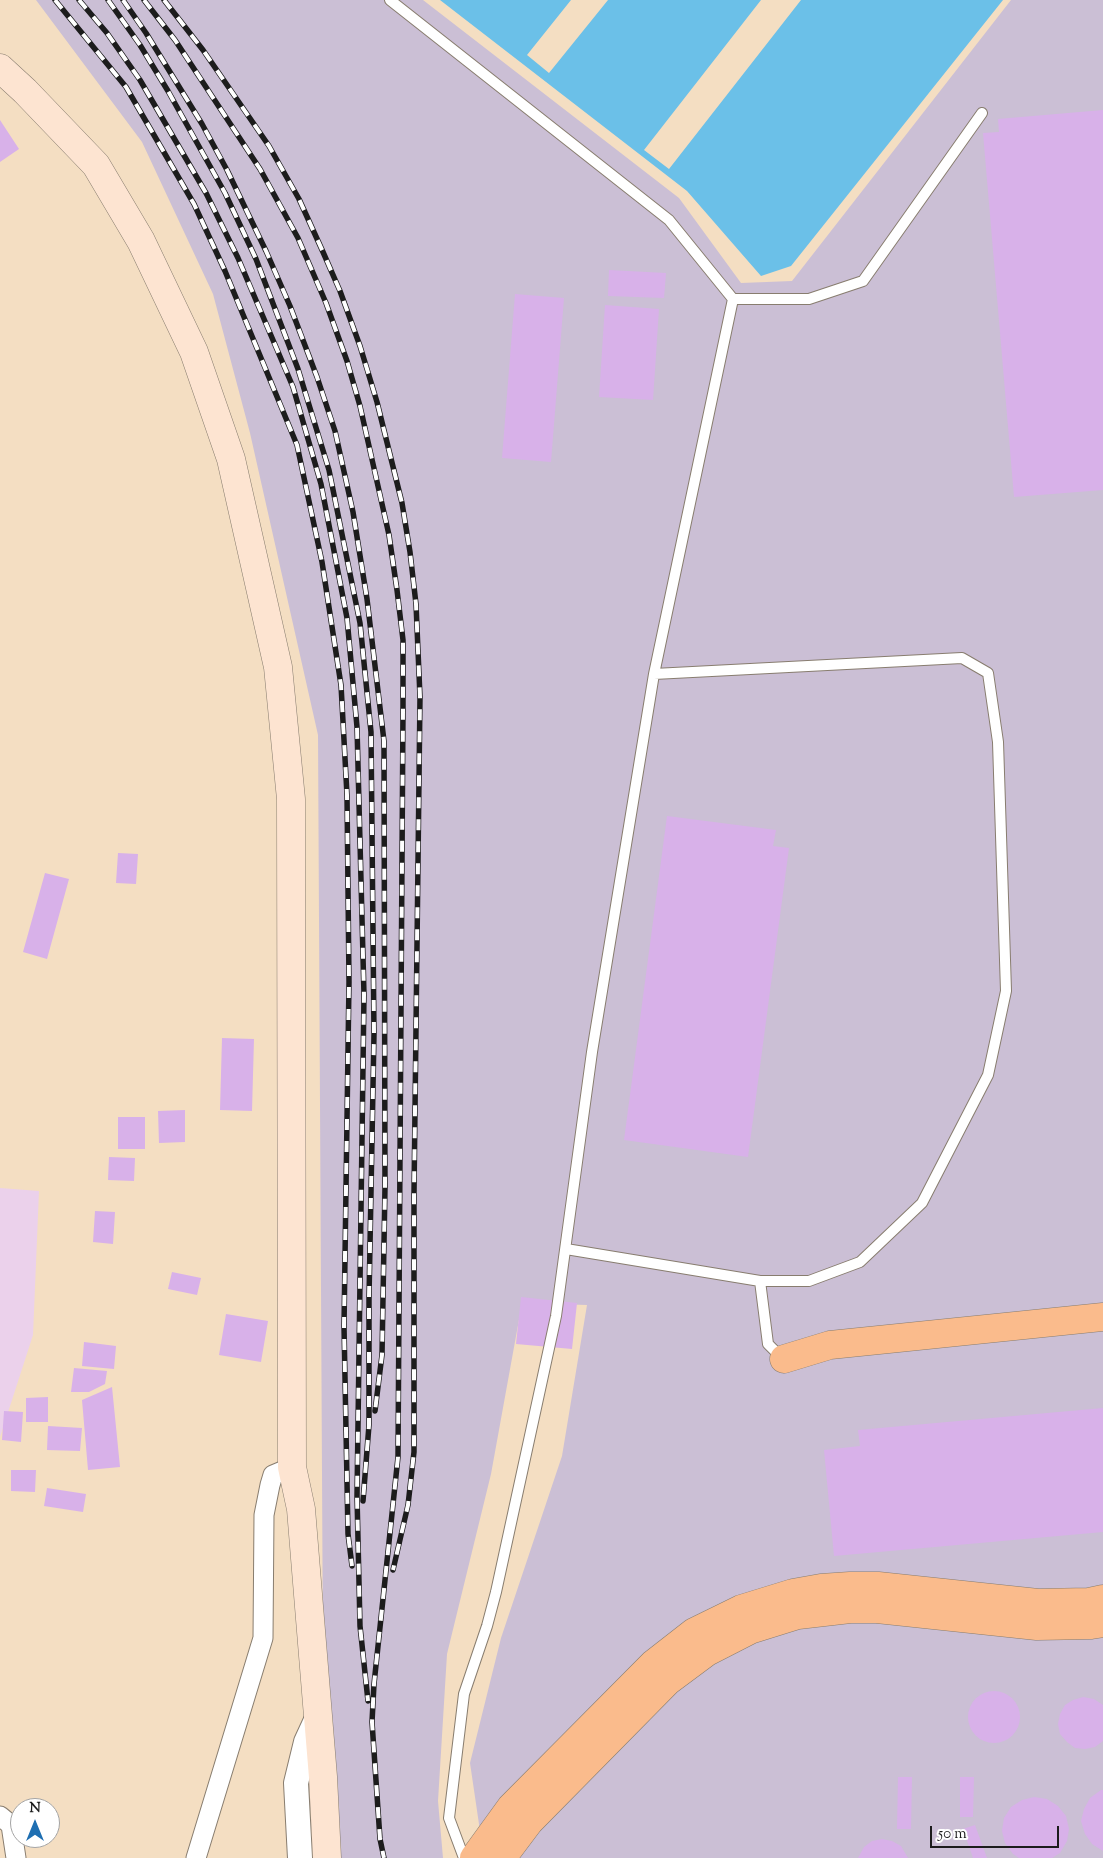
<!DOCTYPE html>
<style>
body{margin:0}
#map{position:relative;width:1103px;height:1858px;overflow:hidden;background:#f4dec2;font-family:"Sorts Mill Goudy",serif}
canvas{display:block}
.north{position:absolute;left:10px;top:1798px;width:50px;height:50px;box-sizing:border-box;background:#fff;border:1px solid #a4a4a4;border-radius:50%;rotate:0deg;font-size:14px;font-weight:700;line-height:20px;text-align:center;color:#1c1c1c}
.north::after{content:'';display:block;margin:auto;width:18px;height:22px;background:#1f6fb2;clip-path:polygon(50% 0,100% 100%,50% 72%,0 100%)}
.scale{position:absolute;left:930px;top:1826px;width:129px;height:22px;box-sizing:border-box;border:2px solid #1c1c1c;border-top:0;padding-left:6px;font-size:15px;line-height:18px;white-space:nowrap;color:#1c1c1c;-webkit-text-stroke:4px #fff;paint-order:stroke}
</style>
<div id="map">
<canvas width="1103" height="1858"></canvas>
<div class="north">N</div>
<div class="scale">50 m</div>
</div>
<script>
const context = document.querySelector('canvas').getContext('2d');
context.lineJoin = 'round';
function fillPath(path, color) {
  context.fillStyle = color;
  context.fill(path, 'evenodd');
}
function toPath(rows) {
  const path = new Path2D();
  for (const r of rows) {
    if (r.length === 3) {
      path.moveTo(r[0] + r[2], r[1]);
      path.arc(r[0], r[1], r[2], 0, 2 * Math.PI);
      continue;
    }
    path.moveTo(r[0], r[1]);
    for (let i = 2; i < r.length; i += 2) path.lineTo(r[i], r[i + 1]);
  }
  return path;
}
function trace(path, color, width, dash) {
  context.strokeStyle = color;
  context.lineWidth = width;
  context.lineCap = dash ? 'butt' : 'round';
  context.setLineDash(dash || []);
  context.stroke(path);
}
fillPath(toPath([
 [0,1188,39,1191,33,1335,0,1437]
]), '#ebd1eb');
fillPath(toPath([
 [36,0,423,0,679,198,741,283,792,281,1011,0,1103,0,1103,1858,484,1858,470,1763,501,1638,562,1456,587,1305,522,1303,491,1474,447,1654,438,1801,443,1858,341,1858,323,1656,318,735,250,433,213,294,142,142]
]), '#cbbfd5');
fillPath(toPath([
 [440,0,1003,0,791,266,761,276,687,191]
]), '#6bc0e8');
fillPath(toPath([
 [571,0,608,0,549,73,527,55],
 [761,0,801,0,669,169,644,150]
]), '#f4dec2');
fillPath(toPath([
 [1103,110,1103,490,1014,497,983,133,999,132,998,119],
 [0,120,19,149,0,162],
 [609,270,666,273,664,298,608,296],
 [515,294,564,298,551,462,502,458],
 [605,305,659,309,653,400,599,397],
 [667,816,776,830,773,846,789,848,748,1157,624,1140],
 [118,853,138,854,136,884,116,883],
 [45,873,69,879,47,959,23,952],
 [222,1038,254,1039,252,1111,220,1110],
 [185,1110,185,1142,159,1143,158,1111],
 [118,1117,145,1117,145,1149,118,1149],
 [109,1157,135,1158,134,1181,108,1180],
 [95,1211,115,1212,113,1244,93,1242],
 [172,1272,201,1278,197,1295,168,1289],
 [521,1297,577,1303,572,1349,516,1344],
 [226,1314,268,1321,261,1362,219,1355],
 [84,1342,116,1346,114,1369,82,1366],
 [74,1368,107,1371,105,1384,89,1392,71,1392],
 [112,1387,120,1467,88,1470,82,1400],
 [48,1397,48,1422,26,1422,26,1398],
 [1103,1408,1103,1532,834,1556,824,1450,860,1446,858,1430],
 [4,1411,23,1412,21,1442,2,1440],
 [48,1426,82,1428,80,1451,47,1450],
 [11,1470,36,1470,35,1492,11,1491],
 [47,1488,86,1494,83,1512,44,1506],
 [994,1717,26],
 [1083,1697,1094,1699,1103,1705,1103,1741,1095,1747,1085,1749,1075,1748,1067,1742,1060,1734,1058,1724,1060,1714,1065,1705,1073,1700],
 [898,1777,912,1777,911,1829,897,1829],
 [960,1777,974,1777,973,1817,960,1817],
 [1101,1790,1103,1790,1103,1851,1092,1844,1085,1834,1081,1821,1084,1809,1090,1798],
 [1034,1797,1047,1799,1058,1806,1066,1816,1069,1829,1067,1841,1060,1853,1052,1858,1019,1858,1013,1854,1005,1843,1002,1831,1004,1818,1011,1807,1022,1800],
 [975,1825,987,1858,973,1858,963,1829],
 [882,1839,892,1841,901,1846,908,1858,858,1858,864,1847,872,1841]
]), '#d8b1e9');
const service = toPath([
 [390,0,669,220,733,299,654,674,592,1052,556,1316,496,1592,487,1626,464,1694,449,1818,464,1858],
 [733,299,809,299,863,281,982,113],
 [566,1249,760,1281,809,1281,860,1262,922,1203,988,1075,1006,991,998,742,988,673,962,658,654,674],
 [760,1281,768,1344,782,1358]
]);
const minor = toPath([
 [0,1816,11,1825,16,1858],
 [196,1858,263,1638,264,1515,270,1485,273,1475,292,1467]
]);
const tertiary = toPath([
 [300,1858,296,1783,306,1742,318,1716]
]);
const secondary = toPath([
 [0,68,25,91,96,165,141,241,194,352,231,459,278,667,291,799,292,1467,301,1509,323,1777,327,1858]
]);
const trunk = toPath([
 [784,1359,830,1345,1103,1317],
 [474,1858,511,1807,653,1664,694,1632,741,1609,793,1593,821,1588,850,1586,878,1586,1038,1603,1089,1602,1103,1599],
 [502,1858,529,1822,668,1681,707,1652,750,1630,798,1615,850,1609,877,1609,1037,1626,1091,1625,1103,1623]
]);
trace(service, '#887d6f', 12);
trace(minor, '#887d6f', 21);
trace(tertiary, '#887d6f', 26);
trace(secondary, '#887d6f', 29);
trace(trunk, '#887d6f', 29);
trace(service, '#fff', 10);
trace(minor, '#fff', 19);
trace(tertiary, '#fff', 24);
trace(secondary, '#fde4d1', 28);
trace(trunk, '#fabb8c', 28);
const rail = toPath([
 [55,0,126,87,194,204,225,271,297,445,322,562,341,685,347,795,349,982,344,1326,348,1534,352,1566],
 [79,0,107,33,140,80,206,193,238,258,293,387,321,484,347,618,357,727,364,995,357,1496,360,1626,368,1701],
 [108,0,140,45,168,91,225,193,256,259,298,369,329,470,360,623,371,732,374,1034,369,1298,369,1425,363,1501],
 [123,0,146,33,202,124,227,170,266,251,290,306,317,377,335,431,353,512,367,599,384,741,385,1187,382,1355,375,1411],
 [144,0,175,40,260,169,298,238,326,303,347,361,360,406,389,535,397,590,403,640,403,710,398,1457,374,1684,372,1722,380,1839,384,1858],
 [164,0,203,50,269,146,299,199,323,252,340,291,360,346,377,402,402,503,410,552,416,604,420,697,414,1193,414,1452,408,1505,393,1570]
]);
trace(rail, '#1c1c1c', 5.5);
trace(rail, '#fff', 4, [11]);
</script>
